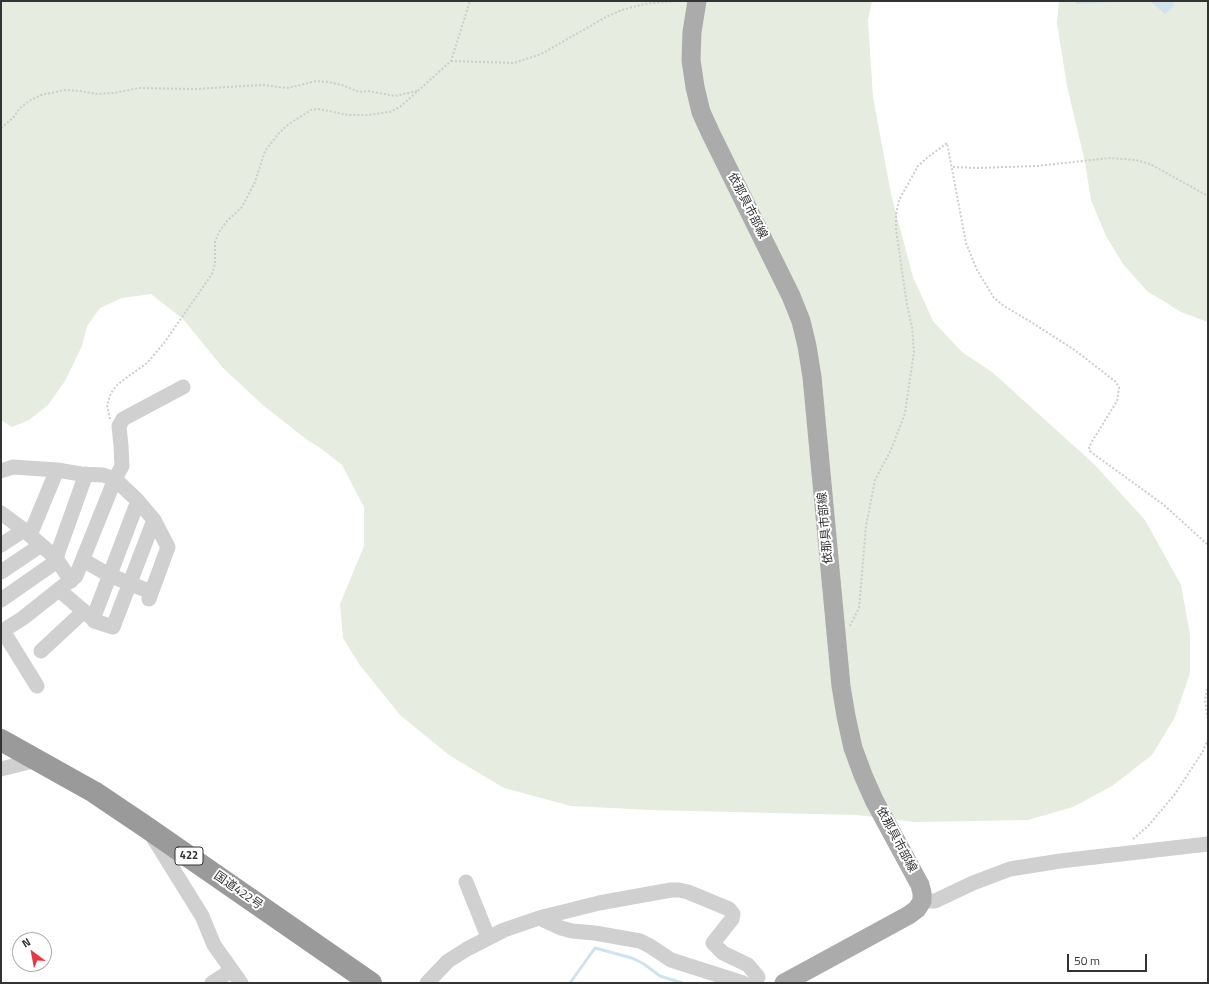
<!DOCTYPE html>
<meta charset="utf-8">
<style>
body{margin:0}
#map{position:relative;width:1209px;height:984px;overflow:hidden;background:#fff;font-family:"Titillium Web",sans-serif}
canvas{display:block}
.frame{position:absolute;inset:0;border:2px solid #333;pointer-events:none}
.north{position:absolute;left:12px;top:932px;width:40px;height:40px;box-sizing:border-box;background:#fff;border:1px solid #adadad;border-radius:50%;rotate:328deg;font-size:11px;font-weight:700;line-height:16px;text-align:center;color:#333}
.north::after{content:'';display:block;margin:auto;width:14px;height:18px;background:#e63946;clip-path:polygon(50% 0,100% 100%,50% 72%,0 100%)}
.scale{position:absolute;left:1067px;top:954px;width:80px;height:18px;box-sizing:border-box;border:2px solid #333;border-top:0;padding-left:5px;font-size:12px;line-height:14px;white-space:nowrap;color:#333;-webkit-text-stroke:3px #fff;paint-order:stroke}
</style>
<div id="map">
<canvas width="1209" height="984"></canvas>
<div class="frame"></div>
<div class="north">N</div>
<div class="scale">50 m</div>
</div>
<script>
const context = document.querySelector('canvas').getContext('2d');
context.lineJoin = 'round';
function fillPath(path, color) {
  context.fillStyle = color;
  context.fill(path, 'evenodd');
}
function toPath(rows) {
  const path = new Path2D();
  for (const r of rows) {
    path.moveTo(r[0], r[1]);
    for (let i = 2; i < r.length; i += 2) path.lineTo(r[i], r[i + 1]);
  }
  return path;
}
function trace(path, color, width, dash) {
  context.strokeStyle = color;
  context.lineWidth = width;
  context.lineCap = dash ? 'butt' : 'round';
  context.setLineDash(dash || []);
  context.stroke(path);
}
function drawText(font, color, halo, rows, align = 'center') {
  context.font = font + ' "Titillium Web","Noto Sans JP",sans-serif';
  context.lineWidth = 4;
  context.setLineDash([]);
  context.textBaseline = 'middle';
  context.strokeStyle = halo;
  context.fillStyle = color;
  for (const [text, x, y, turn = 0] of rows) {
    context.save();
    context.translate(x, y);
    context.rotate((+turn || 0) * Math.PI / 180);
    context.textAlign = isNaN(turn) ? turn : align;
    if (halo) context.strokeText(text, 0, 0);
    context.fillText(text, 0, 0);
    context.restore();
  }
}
fillPath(toPath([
 [1,1,872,1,868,20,873,97,891,194,913,277,933,321,962,352,992,372,1094,464,1145,520,1181,585,1190,635,1190,673,1175,717,1152,755,1112,786,1073,807,1028,820,915,822,858,815,650,810,571,806,504,788,449,755,400,715,359,664,343,638,340,604,364,546,364,507,342,465,323,450,306,439,264,406,223,368,183,319,151,294,122,298,100,308,87,326,82,346,65,381,48,405,29,420,12,427,1,420],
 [1059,1,1208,1,1208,322,1181,312,1147,291,1123,264,1106,236,1091,200,1085,162,1067,86,1057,23]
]), '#e6ecdf');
fillPath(toPath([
 [1076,1,1142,1,1076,4],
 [1150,1,1173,1,1174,5,1165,14]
]), '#cfe2ee');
trace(toPath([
 [570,983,595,948,632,958,644,964,660,976,682,983]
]), '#cfe2ee', 3);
trace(toPath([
 [451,61,514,63,541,54,608,16,622,10,644,4,677,1],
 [1,128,13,118,20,108,29,101,41,95,65,90,80,91,98,94,113,93,139,88,195,89,262,85,288,88,316,81,328,82,342,85,359,92,368,91,395,96,417,91],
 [953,167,977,168,1036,166,1110,158,1136,160,1150,164,1208,196],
 [110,419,107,405,111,393,117,385,126,378,147,363,164,343,212,274,215,264,215,242,219,232,227,221,242,207,255,182,265,151,279,133,289,124,311,110,319,109,348,115,367,115,390,112,400,107,451,61,470,1],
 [850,626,859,608,866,526,875,480,891,450,905,413,914,352,912,327,907,305,896,229,896,214,899,200,918,166,928,157,947,143,966,243,977,270,994,298,1004,306,1031,322,1076,351,1116,382,1119,388,1117,401,1093,440,1089,447,1090,451,1095,455,1164,505,1208,545],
 [1208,685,1205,700,1208,721],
 [1133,839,1148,826,1175,794,1203,751,1208,739]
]), '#cdcdcd', 2, [2, 2]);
trace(toPath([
 [1,471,13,467,57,470,81,474,103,475,115,479,122,466,121,446,119,426,123,419,183,387],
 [1,513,24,530,56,558,71,581],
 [30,535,57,470],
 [1,545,24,530],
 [56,558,86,474],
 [83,560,109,575,151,592],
 [1,572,41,545],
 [59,590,93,619,94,621,113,627,154,520],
 [1,600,57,561],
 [93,619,138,501],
 [3,631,37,686],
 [1,632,23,618,76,576,115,479,138,501,154,520,168,547,149,599],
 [41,651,84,611],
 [1,769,37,760],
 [151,834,202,916,214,945,241,983],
 [466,882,488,937],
 [922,901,935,901,973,883,1010,869,1060,861,1208,844],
 [539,918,599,903,671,890,679,890,688,892,729,909,733,914,732,919,713,943,723,953,748,965,758,977,753,983],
 [212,983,232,970],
 [427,983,448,961,467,949,504,930,539,918,561,928,572,931,595,933,640,941,650,946,671,960,743,983]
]), '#d0d0d0', 15);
trace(toPath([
 [697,1,692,32,691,60,695,87,701,112,711,134,791,296,801,321,807,346,812,377,841,686,846,716,853,748,863,775,874,800,920,885,922,893,922,901,917,909,909,915,784,983]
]), '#ababab', 19);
trace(toPath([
 [1,740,94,792,146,827,371,983]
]), '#9a9a9a', 22);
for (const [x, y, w] of [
 [189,856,28]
]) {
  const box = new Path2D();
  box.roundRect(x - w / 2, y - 9, w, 18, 3);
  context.fillStyle = '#fff';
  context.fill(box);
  trace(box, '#333', 1);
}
drawText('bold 11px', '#333', null, [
 ["422",189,856]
]);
drawText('12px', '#333', '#fff', [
 ["依那具市部線",747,206,63],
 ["依那具市部線",826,528,-95],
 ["依那具市部線",896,840,62],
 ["国道422号",238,891,35]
]);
</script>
